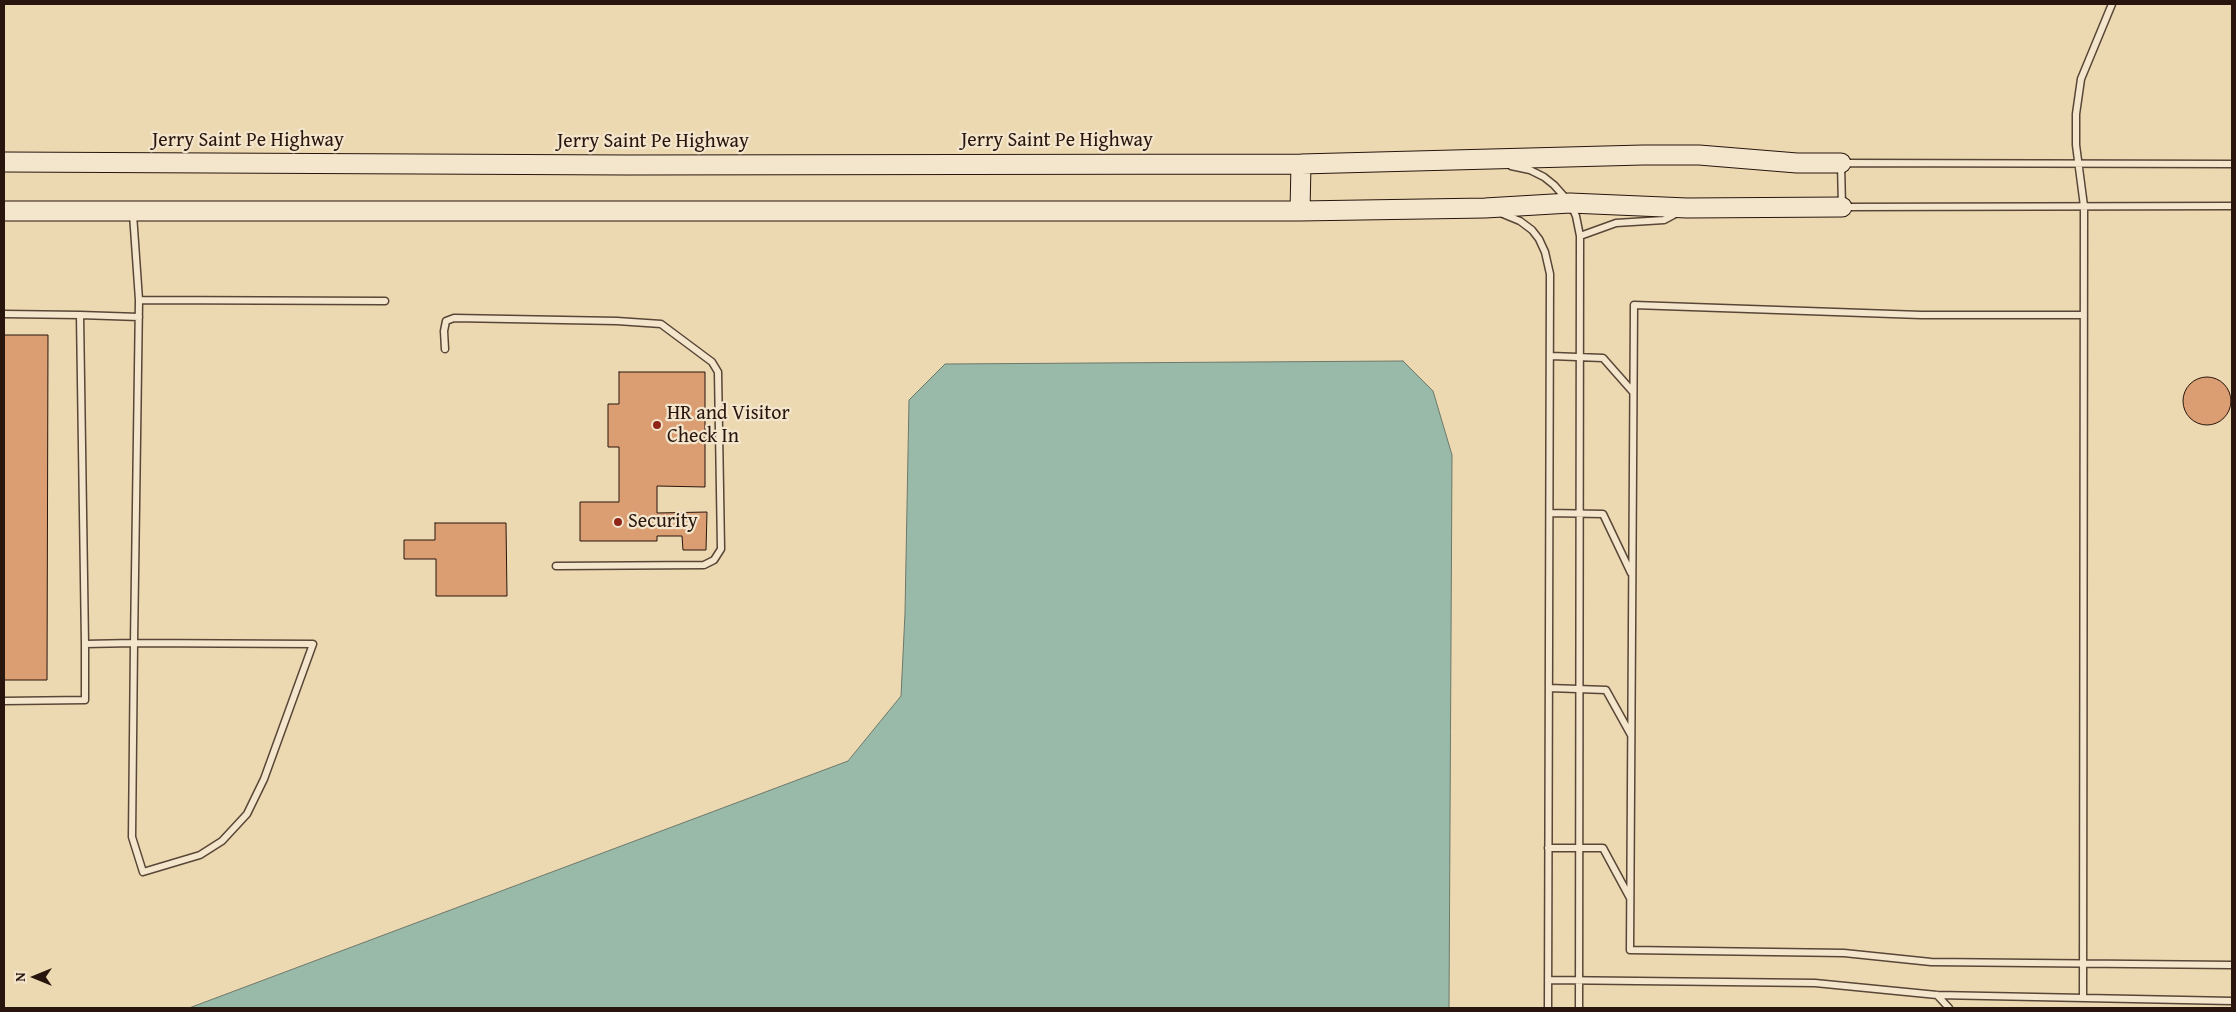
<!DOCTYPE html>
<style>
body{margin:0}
#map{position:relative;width:2236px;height:1012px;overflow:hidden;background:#ecd9b2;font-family:"Gentium Book Plus",serif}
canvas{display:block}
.frame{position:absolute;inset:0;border:5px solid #28150d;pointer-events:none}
.north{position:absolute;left:10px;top:952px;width:50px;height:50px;-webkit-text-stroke:4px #f3e6cd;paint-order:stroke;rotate:270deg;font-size:14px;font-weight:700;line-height:20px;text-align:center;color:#28150d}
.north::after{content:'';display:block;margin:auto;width:18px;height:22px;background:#28150d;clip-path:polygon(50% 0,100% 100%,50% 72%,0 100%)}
</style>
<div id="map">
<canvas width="2236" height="1012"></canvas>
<div class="frame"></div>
<div class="north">N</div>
</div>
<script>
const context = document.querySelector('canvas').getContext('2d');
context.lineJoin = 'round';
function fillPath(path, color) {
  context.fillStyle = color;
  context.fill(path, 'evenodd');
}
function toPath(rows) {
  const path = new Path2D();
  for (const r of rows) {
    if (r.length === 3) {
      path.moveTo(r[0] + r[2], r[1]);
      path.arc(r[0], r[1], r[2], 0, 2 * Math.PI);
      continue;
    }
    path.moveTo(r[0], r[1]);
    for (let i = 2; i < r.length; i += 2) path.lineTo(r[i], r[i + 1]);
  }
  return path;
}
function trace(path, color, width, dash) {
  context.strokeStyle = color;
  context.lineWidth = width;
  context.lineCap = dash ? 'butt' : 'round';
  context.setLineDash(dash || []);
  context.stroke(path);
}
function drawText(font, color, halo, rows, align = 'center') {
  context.font = font + ' "Gentium Book Plus",serif';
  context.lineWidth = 4.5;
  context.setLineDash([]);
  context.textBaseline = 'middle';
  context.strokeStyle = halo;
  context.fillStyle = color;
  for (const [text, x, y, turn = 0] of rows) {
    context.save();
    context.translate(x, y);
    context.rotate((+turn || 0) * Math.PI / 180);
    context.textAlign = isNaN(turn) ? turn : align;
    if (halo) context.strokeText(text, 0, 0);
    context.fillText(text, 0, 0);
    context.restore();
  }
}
const water = toPath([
 [1403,361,1433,391,1452,455,1449,1008,189,1008,848,761,901,696,905,613,909,400,945,364,1403,361]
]);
fillPath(water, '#99baa8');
trace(water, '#6c786a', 1);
const building = toPath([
 [4,335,48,335,47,680,4,680,4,335],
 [619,372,705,372,705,487,657,486,657,513,707,512,706,550,683,550,682,536,657,536,657,541,580,541,580,502,619,502,619,447,608,447,608,404,619,404,619,372],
 [2207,401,24],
 [435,523,506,523,507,596,436,596,436,559,404,559,404,540,435,540,435,523]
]);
fillPath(building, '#db9e73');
trace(building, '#28150d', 1);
const service = toPath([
 [2232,164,1841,163,1842,207,2232,206],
 [1511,166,1530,170,1544,177,1554,185,1570,203,1576,216,1580,236,1579,1008],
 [1503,214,1520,221,1532,230,1539,239,1545,252,1550,274,1548,1008],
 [1580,236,1616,223,1664,220,1677,213],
 [139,300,385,301],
 [4,314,80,315,85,644,85,700,4,701],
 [80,315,139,317],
 [2084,315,1921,315,1634,305,1630,950,1844,953,1931,962,2232,965],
 [445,349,444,331,446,321,454,318,617,321,661,324,712,362,718,372,721,549,714,560,704,565,556,566],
 [1551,356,1603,358,1633,392],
 [1550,513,1603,514,1631,573],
 [85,644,134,643,132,837,143,872,200,855,222,841,247,814,264,779,313,644,134,643,139,300,133,214],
 [1549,688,1606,690,1631,735],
 [1548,848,1603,848,1630,898],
 [1548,980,1815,983,1937,995,2232,1001],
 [1937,995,1949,1008],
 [2083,997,2084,206,2076,145,2076,114,2081,79,2112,4]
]);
const secondary = toPath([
 [4,162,627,165,1301,164,1643,155,1699,155,1797,163,1841,163],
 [4,211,1300,211,1485,208,1570,203,1687,208,1842,207],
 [1300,211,1301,164]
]);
trace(service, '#594636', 9);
trace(secondary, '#28150d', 21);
trace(service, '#f3e6cd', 6);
trace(secondary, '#f3e6cd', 19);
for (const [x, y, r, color] of [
 [657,425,5,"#8f2418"],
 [618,522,5,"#8f2418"]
]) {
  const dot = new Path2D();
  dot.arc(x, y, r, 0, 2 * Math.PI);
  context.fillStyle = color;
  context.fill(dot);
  trace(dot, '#f3e6cd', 2);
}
drawText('20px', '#28150d', '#f3e6cd', [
 ["Jerry Saint Pe Highway",248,141],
 ["Jerry Saint Pe Highway",1057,141],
 ["Jerry Saint Pe Highway",653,142]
]);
drawText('20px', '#28150d', '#f3e6cd', [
 ["HR and Visitor",667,414],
 ["Check In",667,437],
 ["Security",628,522]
], 'left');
</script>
